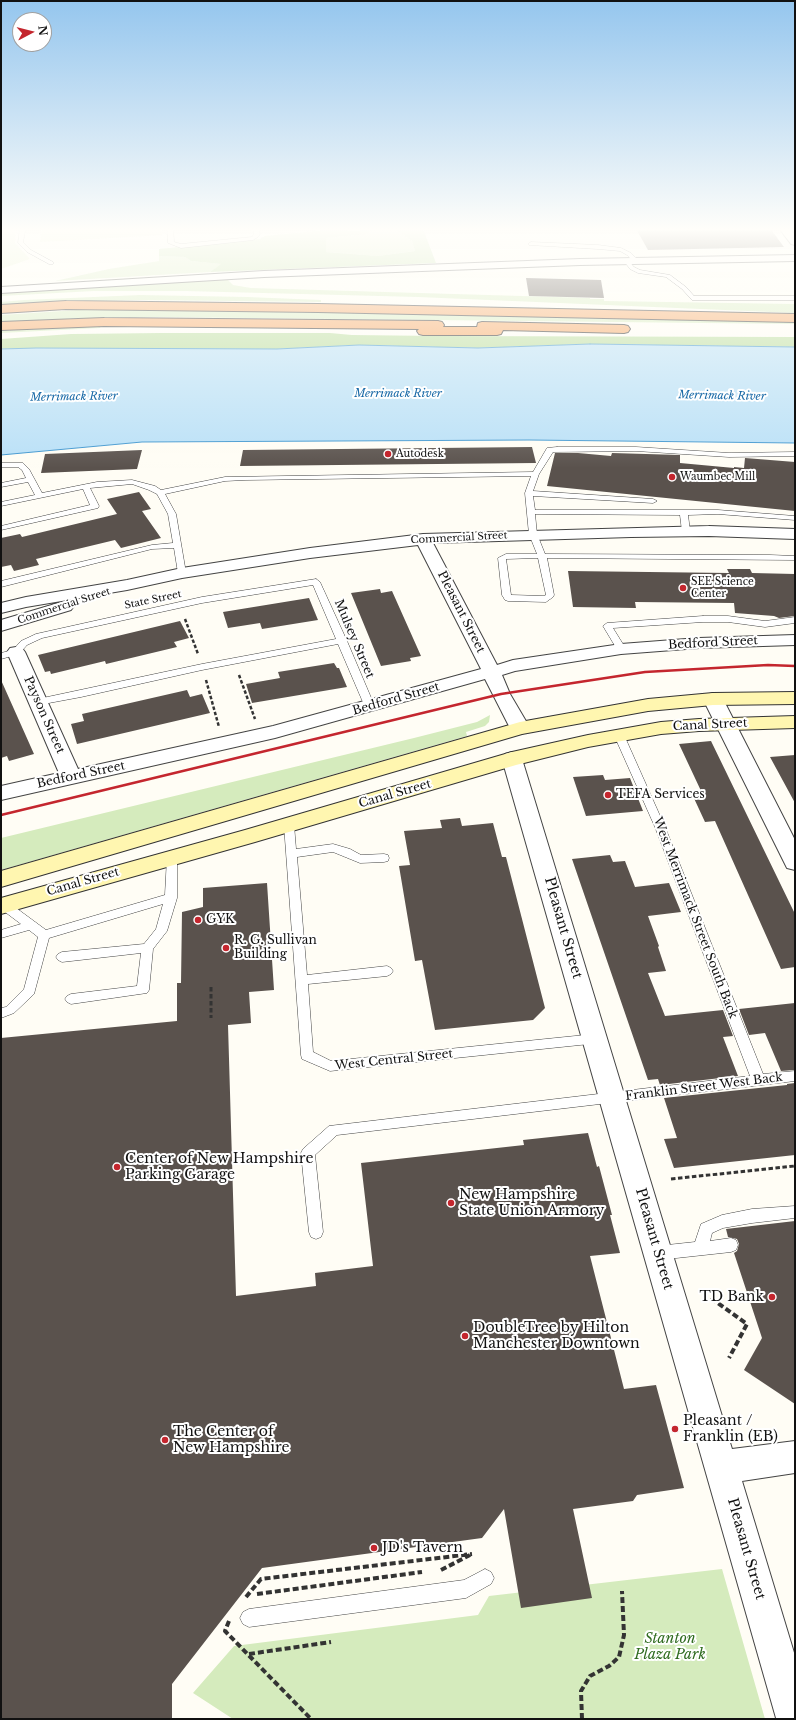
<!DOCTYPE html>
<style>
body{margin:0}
#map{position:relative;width:796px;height:1720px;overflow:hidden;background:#fffdf5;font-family:"Libre Baskerville",serif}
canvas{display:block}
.frame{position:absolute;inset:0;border:2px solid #111;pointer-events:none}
.north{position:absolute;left:12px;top:12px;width:40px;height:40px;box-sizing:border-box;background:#fff;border:1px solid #a0a0a0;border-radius:50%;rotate:83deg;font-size:11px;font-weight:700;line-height:16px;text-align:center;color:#111}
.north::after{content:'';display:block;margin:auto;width:14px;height:18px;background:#c4262e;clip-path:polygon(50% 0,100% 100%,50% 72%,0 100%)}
</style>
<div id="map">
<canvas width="796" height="1720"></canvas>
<div class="frame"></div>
<div class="north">N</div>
</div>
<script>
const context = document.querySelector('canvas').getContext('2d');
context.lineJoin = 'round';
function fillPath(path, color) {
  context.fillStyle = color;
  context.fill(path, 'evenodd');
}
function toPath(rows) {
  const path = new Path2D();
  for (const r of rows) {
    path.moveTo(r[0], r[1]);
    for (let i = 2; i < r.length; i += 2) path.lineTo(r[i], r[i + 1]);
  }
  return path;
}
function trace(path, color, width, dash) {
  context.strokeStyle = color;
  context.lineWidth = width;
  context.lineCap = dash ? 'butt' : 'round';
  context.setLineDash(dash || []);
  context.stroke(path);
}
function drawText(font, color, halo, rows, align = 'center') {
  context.font = font + ' "Libre Baskerville",serif';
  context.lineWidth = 4;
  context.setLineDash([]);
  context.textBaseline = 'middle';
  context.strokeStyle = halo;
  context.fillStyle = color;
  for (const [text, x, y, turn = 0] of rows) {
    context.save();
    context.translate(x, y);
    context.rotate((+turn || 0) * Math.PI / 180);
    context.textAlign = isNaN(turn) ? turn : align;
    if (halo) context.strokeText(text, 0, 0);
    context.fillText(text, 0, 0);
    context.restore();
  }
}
fillPath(toPath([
 [372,230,397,230,412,241,415,251,378,256,326,252,326,238,368,234],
 [159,256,185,257,191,261,222,264,210,272,55,281,109,269,159,261],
 [227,279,233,285,251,288,590,298,590,299,604,299,604,301,795,304,795,313,418,297,186,291,94,291,1,296,1,292],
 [140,295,247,297,321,300,321,302,141,300,62,302,1,306,1,302,24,300],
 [77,310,166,310,471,315,795,322,795,324,156,317,88,318,1,322,1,315],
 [101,326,100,328,1,333,1,331,38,329],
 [490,715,489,722,485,726,466,732,467,736,1,870,1,838,414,738,477,722],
 [722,1569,765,1719,233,1719,193,1693,234,1646,478,1615,489,1596]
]), '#d5ebbd');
fillPath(toPath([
 [343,228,343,231,372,230,368,234,326,238,326,252,378,256,415,251,412,241,397,230,423,229,436,263,210,272,221,264,191,261,185,257,159,256,159,249,260,239,265,236],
 [160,333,330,333,352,335,441,336,795,337,795,347,590,344,478,348,359,345,277,349,1,349,1,339,71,334]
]), '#b9dc9c');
fillPath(toPath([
 [1,227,16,227,15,243,30,259,1,269],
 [42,227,161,227,162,235,40,242]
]), '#e6f2cf');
const water = toPath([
 [590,344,795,347,795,443,529,440,142,442,1,455,1,349,36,348,277,349,359,345,478,348,590,344]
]);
fillPath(water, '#b9e0f7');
trace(water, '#3f96cf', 1);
fillPath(toPath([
 [635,227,769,227,784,247,648,250],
 [526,278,601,280,604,298,529,296],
 [532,447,536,463,240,466,243,450],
 [142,450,137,469,41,473,45,454],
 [555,453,578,453,611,456,612,453,680,455,680,463,734,468,734,467,744,468,745,458,795,462,795,511,547,486],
 [139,492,151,509,142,511,161,538,121,548,115,540,36,559,39,565,14,571,11,565,1,567,1,538,20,534,22,537,117,514,107,499],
 [727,569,750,569,752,573,795,574,795,616,779,618,774,616,735,613,734,603,635,602,636,608,573,607,568,571,729,573],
 [380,589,381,593,392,591,421,656,410,658,411,661,381,666,351,593],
 [309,598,318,620,262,629,260,623,228,628,223,612],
 [180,621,189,638,174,642,177,647,106,664,105,661,51,674,50,671,45,672,38,655],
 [334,663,337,668,339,668,347,687,252,703,246,684,280,678,278,672],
 [1,680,34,754,9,761,7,756,1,758],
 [187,690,190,697,202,694,210,713,77,744,71,724,84,721,82,714],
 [711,741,795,914,795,967,781,969,715,821,705,822,692,794,702,793,679,744],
 [795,755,795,803,770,757],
 [603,775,605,780,630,778,643,811,586,816,573,777],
 [460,818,462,826,493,823,502,857,506,857,545,1008,533,1020,435,1030,422,960,415,961,399,866,410,865,404,831,442,828,440,820],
 [610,855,613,862,625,861,635,887,669,883,681,912,648,916,659,946,658,947,666,971,648,973,665,1016,723,1010,733,1036,723,1037,738,1076,660,1085,658,1079,648,1080,572,859],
 [267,883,274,990,249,992,251,1023,228,1025,236,1296,316,1286,315,1273,373,1266,361,1163,524,1145,523,1140,588,1133,597,1167,599,1166,612,1215,610,1215,620,1253,590,1256,624,1389,656,1385,684,1488,637,1495,633,1501,573,1509,592,1598,521,1608,504,1509,482,1538,262,1568,172,1684,172,1719,1,1719,1,1038,177,1021,177,983,181,983,182,912,203,907,203,888],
 [795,1003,795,1070,781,1071,765,1033,749,1035,739,1009],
 [795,1083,795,1155,674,1168,664,1139,677,1138,664,1098,787,1085,787,1084],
 [795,1221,795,1404,744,1370,762,1338,734,1253,737,1251,739,1244,737,1239,728,1237,726,1229]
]), '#5a524d');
const lane = toPath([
 [20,227,26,227,23,242,31,250,53,262,53,264,49,264,27,252,18,243,20,227],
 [167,227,173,227,174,242,181,244,252,237,254,234,252,227,258,227,260,234,258,237,253,240,181,248,168,243,167,227],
 [531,242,598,245,621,248,631,253,638,260,633,261,627,255,620,251,598,249,529,245,528,244,531,242],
 [627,259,634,267,640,270,670,275,686,287,694,296,795,296,795,300,692,300,682,289,666,277,638,273,630,269,624,261,627,259],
 [557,447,636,447,729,453,795,452,795,456,729,457,636,451,553,452,539,474,533,491,653,499,657,501,653,503,533,496,535,510,718,510,795,516,795,520,718,514,688,515,690,531,686,533,682,531,680,515,535,514,537,534,545,554,770,555,795,556,795,560,547,558,554,595,553,597,546,602,508,601,505,600,502,595,498,558,506,554,537,554,529,534,525,493,531,476,245,480,225,481,165,494,176,514,186,573,185,575,182,576,178,573,174,548,152,549,1,587,1,581,152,545,173,543,168,514,157,494,149,490,132,484,90,488,99,506,98,508,1,530,1,526,90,505,83,489,1,506,1,502,35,495,28,482,1,487,1,483,26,478,22,470,18,467,1,467,1,463,23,463,29,469,42,493,97,482,132,480,155,486,161,490,225,477,533,472,547,448,557,447],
 [538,558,546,595,544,596,511,595,506,559,538,558],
 [316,579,320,582,347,641,375,707,373,709,370,710,365,707,338,644,202,670,81,697,38,705,33,702,38,699,202,664,336,639,313,585,202,603,42,638,27,645,19,654,1,659,1,653,13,650,21,641,36,634,202,597,316,579],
 [703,616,728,616,765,621,795,617,795,623,765,627,728,622,703,622,613,628,626,649,621,652,618,651,603,626,607,623,703,616],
 [619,732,624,735,665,827,763,1074,795,1071,795,1081,337,1135,315,1155,323,1232,321,1237,316,1239,311,1237,309,1232,301,1153,303,1149,329,1126,750,1076,655,827,614,735,619,732],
 [289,821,293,822,294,825,296,849,333,844,350,849,361,855,384,854,388,855,389,858,388,861,384,862,360,863,333,852,297,857,307,975,387,966,391,968,393,971,391,974,387,976,308,984,313,1052,331,1061,595,1034,599,1035,601,1039,599,1043,330,1071,302,1059,301,1055,284,825,285,822,289,821],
 [172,854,176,855,177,858,177,898,167,931,153,949,149,990,147,993,71,1004,67,1002,65,999,67,996,71,994,137,986,141,953,62,962,58,960,56,957,58,954,62,952,144,944,156,929,163,904,49,938,34,994,14,1013,1,1018,1,1008,6,1007,24,989,38,937,29,930,1,938,1,930,21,924,1,909,1,902,8,902,46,930,165,895,167,858,168,855,172,854],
 [795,1206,795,1218,752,1223,723,1228,712,1233,710,1241,731,1238,736,1240,738,1245,736,1250,731,1252,658,1260,653,1258,651,1253,653,1248,658,1246,695,1242,701,1224,722,1215,752,1209,795,1206],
 [485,1569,491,1572,494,1578,491,1584,466,1598,249,1627,243,1624,240,1618,243,1612,249,1609,464,1580,485,1569]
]);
const street = toPath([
 [778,227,789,227,795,235,795,245,791,244,778,227],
 [795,255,795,261,580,265,264,277,1,293,1,287,264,271,580,259,795,255],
 [709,526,795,529,795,539,709,536,631,537,433,543,497,665,513,660,621,644,699,638,795,635,795,645,699,648,621,654,515,671,502,675,510,694,530,728,527,732,520,734,513,732,510,728,485,679,275,738,1,800,1,786,59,773,7,652,10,648,16,647,22,648,25,652,78,769,273,726,481,669,418,545,310,558,182,578,127,590,26,607,1,613,1,603,26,597,127,580,182,568,310,548,423,534,709,526],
 [65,601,71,602,74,606,71,610,1,631,1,620,65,601],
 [713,693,720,695,723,699,795,840,795,870,787,868,784,862,703,699,706,695,713,693],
 [512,752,519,754,522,759,732,1449,795,1441,795,1473,742,1481,795,1656,795,1719,776,1718,502,759,505,754,512,752]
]);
const secondary = toPath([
 [795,692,795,704,713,705,648,711,522,734,1,887,1,871,520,722,648,699,713,693,795,692],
 [795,716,795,728,699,731,661,734,588,747,516,765,255,842,1,914,1,898,245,830,512,752,588,735,661,722,699,719,795,716]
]);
const highway = toPath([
 [66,301,318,304,795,314,795,322,318,312,66,309,1,313,1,305,66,301],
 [104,318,438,321,442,322,444,325,443,327,477,327,478,323,482,322,624,325,628,326,630,329,628,332,624,333,503,330,501,334,497,335,423,335,419,334,417,331,419,329,104,326,1,330,1,322,104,318]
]);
trace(lane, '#444', 1);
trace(street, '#444', 2);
trace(secondary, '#333', 2);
trace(highway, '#222', 2);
trace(toPath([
 [185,619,198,654],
 [239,675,255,719],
 [206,680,219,727]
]), '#333', 2.5, [3.5, 2]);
trace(toPath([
 [211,987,211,1018],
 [671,1179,795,1166]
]), '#333', 3, [4.5, 2.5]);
trace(toPath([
 [711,1298,747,1324,729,1358],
 [441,1570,470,1555],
 [257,1594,422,1572],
 [246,1597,261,1579,472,1554],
 [229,1621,225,1631,311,1719],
 [249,1654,331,1642],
 [582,1719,581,1691,590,1676,609,1666,619,1657,624,1635,622,1591]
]), '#333', 4, [6, 3]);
fillPath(lane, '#fff');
fillPath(street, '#fff');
fillPath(secondary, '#fff6b0');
fillPath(highway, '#f5a25d');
trace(toPath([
 [1,815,501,694,645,672,768,665,795,666]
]), '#c4262e', 2.5);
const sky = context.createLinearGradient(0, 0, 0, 468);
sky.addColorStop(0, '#95c6ee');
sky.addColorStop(0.49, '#fffefa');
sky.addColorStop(1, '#fffefa00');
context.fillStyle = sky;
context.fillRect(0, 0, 796, 468);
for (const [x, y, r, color] of [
 [388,454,4,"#c4262e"],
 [672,477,4,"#c4262e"],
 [683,588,4,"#c4262e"],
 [608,795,4,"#c4262e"],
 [198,920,4,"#c4262e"],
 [226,948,4,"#c4262e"],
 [117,1167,4,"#c4262e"],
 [451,1203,4,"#c4262e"],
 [772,1297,4,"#c4262e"],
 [465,1336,4,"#c4262e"],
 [675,1429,4,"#c4262e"],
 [165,1440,4,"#c4262e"],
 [374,1548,4,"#c4262e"]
]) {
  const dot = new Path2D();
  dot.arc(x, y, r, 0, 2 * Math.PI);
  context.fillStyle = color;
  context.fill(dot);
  trace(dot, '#fff', 1.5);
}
drawText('10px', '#111', '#fff', [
 ["Autodesk",396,454],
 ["Waumbec Mill",680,477],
 ["SEE Science",691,582],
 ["Center",691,594]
], 'left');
drawText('10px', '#111', '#fff', [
 ["Commercial Street",459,538,-3],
 ["State Street",153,600,-12],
 ["Commercial Street",64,606,-18]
]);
drawText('italic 11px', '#1768a6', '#fff', [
 ["Merrimack River",398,394],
 ["Merrimack River",722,396,1],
 ["Merrimack River",74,397,-1]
]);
drawText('12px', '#111', '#fff', [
 ["Pleasant Street",461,612,63],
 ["Mulsey Street",354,639,67],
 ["Bedford Street",713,643,-3],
 ["Bedford Street",396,699,-16],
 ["Payson Street",44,715,66],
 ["Canal Street",710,725,-3],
 ["Bedford Street",81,775,-12],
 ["Canal Street",395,794,-16],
 ["Canal Street",83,882,-16],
 ["West Merrimack Street South Back",695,918,69],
 ["West Central Street",394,1060,-6],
 ["Franklin Street West Back",704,1087,-7]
]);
drawText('12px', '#111', '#fff', [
 ["TEFA Services",616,795],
 ["GYK",206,920],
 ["R. G. Sullivan",234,941],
 ["Building",234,955]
], 'left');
drawText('14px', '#111', '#fff', [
 ["Pleasant Street",563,928,74],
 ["Pleasant Street",654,1239,74],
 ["Pleasant Street",746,1549,74]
]);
drawText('14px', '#111', '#fff', [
 ["Center of New Hampshire",125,1159],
 ["Parking Garage",125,1175],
 ["New Hampshire",459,1195],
 ["State Union Armory",459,1211],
 ["TD Bank",764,1297,"right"],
 ["DoubleTree by Hilton",473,1328],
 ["Manchester Downtown",473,1344],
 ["Pleasant /",683,1421],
 ["Franklin (EB)",683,1437],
 ["The Center of",173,1432],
 ["New Hampshire",173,1448],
 ["JD's Tavern",382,1548]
], 'left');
drawText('italic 14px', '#2f6b1f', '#fff', [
 ["Stanton",670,1639],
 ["Plaza Park",670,1655]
]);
</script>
